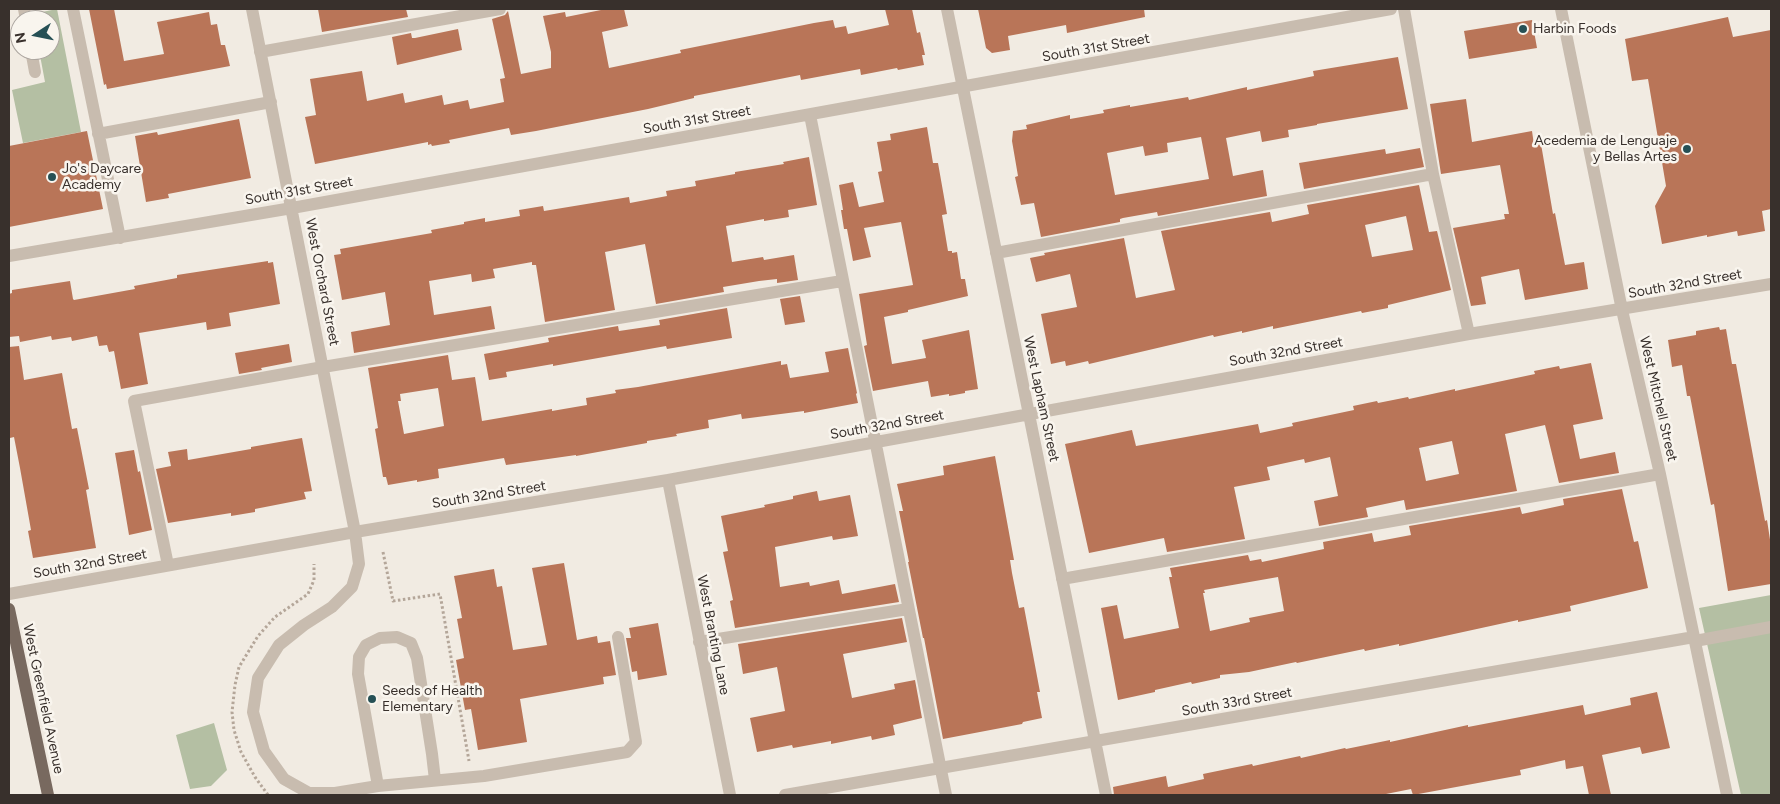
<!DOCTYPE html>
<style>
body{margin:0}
#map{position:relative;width:1780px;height:804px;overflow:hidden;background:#f1ebe2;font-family:Figtree,sans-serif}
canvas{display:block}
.frame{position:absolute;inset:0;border:10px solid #38302c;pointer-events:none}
.north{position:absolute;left:10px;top:10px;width:50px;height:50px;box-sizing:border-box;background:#f9f5ee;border:1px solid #aca6a0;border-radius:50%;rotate:259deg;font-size:14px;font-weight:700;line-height:20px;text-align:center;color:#38302c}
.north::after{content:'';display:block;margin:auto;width:18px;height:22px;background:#265055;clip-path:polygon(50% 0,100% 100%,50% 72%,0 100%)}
</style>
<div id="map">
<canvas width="1780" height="804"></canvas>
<div class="frame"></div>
<div class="north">N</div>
</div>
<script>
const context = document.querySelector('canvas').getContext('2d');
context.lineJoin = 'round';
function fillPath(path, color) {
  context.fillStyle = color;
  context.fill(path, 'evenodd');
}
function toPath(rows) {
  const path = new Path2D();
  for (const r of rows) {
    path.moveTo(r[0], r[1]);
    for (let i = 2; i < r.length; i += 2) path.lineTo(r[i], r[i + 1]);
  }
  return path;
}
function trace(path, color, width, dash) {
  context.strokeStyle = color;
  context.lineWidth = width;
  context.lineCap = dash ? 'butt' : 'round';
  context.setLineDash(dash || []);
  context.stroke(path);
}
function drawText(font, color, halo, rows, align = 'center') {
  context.font = font + ' Figtree,sans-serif';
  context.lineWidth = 5;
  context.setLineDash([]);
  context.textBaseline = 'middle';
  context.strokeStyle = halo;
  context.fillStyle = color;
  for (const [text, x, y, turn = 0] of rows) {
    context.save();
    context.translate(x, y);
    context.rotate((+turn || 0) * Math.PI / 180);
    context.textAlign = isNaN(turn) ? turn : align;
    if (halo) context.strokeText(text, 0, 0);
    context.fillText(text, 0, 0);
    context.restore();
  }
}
fillPath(toPath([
 [57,9,81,132,23,143,12,90,45,82,39,50,50,50,50,20,33,20,32,14],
 [1771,595,1771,795,1741,795,1699,608],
 [214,723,227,770,211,786,190,789,176,735]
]), '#b4bfa3');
fillPath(toPath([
 [89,9,114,9,124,61,164,54,157,22,209,12,211,25,217,24,221,45,225,45,230,66,107,89,106,84,104,85],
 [318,9,406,9,408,17,322,32],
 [606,9,624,9,628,26,602,32,609,68,681,53,680,50,814,23,833,20,835,28,846,26,848,34,889,25,885,9,912,9,917,33,920,32,925,55,922,55,924,65,898,70,897,68,861,75,860,69,801,80,800,75,694,96,694,98,648,109,536,131,511,135,509,128,449,140,450,143,432,146,431,144,428,145,428,142,315,164,305,117,316,115,310,79,362,71,367,101,403,93,405,103,442,95,444,105,468,100,470,109,504,102,500,79,505,78,492,19,505,15,508,11,521,74,551,68,551,52,543,16,565,12,566,17],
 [978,9,1144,9,1145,17,1067,33,1066,25,1008,36,1010,50,992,53,986,48],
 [1728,17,1733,37,1771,30,1771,209,1762,211,1765,231,1738,236,1737,231,1707,237,1707,235,1662,244,1655,206,1666,186,1648,79,1632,81,1625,39],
 [1532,20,1537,48,1469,59,1464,31],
 [458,29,462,50,397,65,392,37,411,33,412,38,415,38],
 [1398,57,1408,109,1317,124,1317,125,1288,130,1289,137,1262,142,1260,131,1226,138,1233,176,1263,170,1267,196,1158,216,1157,212,1123,218,1120,219,1120,222,1041,237,1034,203,1021,205,1015,177,1018,176,1012,141,1013,131,1027,129,1026,125,1070,115,1070,119,1104,113,1103,110,1130,105,1130,107,1188,97,1189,100,1247,87,1247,90,1314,76,1313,71],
 [1201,137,1209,179,1115,195,1107,153,1143,146,1145,156,1168,152,1167,143],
 [1466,99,1472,142,1532,131,1534,145,1541,144,1553,214,1555,213,1565,265,1584,262,1588,289,1525,300,1519,269,1481,277,1486,304,1471,306,1453,228,1505,219,1504,214,1509,214,1500,165,1441,174,1430,104],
 [239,119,251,178,168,194,169,198,146,202,135,136,157,132,158,135],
 [927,127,933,163,938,163,947,214,942,215,948,251,952,251,952,253,957,252,961,279,965,279,968,296,908,310,908,312,884,317,892,364,926,358,922,340,969,330,978,389,965,391,965,393,949,396,949,394,931,397,928,381,873,391,864,346,867,345,859,294,913,285,901,222,864,228,871,257,853,261,847,229,844,229,841,210,843,210,839,185,853,182,859,207,884,202,878,172,882,171,877,142,891,140,890,134],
 [87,131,103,209,9,227,9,146],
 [1420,148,1424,167,1304,189,1299,163,1385,149,1386,154],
 [809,157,817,205,788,210,789,217,764,221,764,219,726,226,732,262,763,257,764,260,794,255,798,280,777,283,777,279,759,281,723,287,724,292,656,304,645,244,605,252,615,310,545,322,536,265,532,265,532,262,493,269,495,278,472,282,471,274,429,281,434,315,491,306,495,329,354,353,351,332,390,325,385,292,342,300,334,255,341,254,340,249,432,233,431,230,464,224,464,222,485,218,485,222,520,216,519,210,543,206,544,211,629,197,630,203,667,196,666,191,696,186,695,181,735,174,735,172,784,164,783,162],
 [1419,185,1429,232,1437,231,1451,290,1388,305,1388,308,1362,313,1361,311,1273,329,1273,326,1242,333,1242,331,1214,337,1213,335,1089,364,1088,361,1066,366,1065,361,1051,364,1041,314,1077,307,1070,274,1036,282,1030,258,1045,255,1044,253,1124,238,1136,298,1175,290,1161,231,1270,212,1272,222,1309,214,1307,205],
 [1406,216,1413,250,1372,257,1365,225],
 [268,261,268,263,273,262,280,304,229,313,231,326,207,330,206,322,139,333,148,384,121,389,114,351,109,352,107,345,99,346,97,336,72,341,71,337,52,340,51,336,20,342,19,336,9,337,9,294,12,293,12,290,70,281,73,299,74,300,135,289,134,286,177,278,177,275],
 [800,296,805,322,785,325,780,299],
 [727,308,732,338,667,349,666,346,553,366,553,364,506,372,507,377,489,380,484,354,549,342,548,338,618,326,619,331,660,325,659,320],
 [1719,327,1720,330,1726,329,1732,364,1736,364,1765,521,1767,520,1771,546,1771,584,1728,591,1714,504,1711,505,1690,396,1687,396,1682,365,1672,367,1668,340,1696,335,1696,331],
 [289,344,292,362,261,368,262,370,239,374,235,353],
 [19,346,24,380,62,373,72,429,77,428,89,489,86,490,96,548,33,558,28,531,31,530,20,468,14,437,10,438,9,428,9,347],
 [848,348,857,393,856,394,858,403,804,413,804,411,742,419,741,414,708,420,709,428,676,434,677,436,647,441,647,443,576,456,576,455,506,465,504,458,438,469,439,478,417,482,417,480,388,485,386,477,383,477,375,429,378,428,368,368,448,355,452,380,475,377,482,421,552,409,552,411,587,405,586,398,616,393,615,390,638,387,781,361,781,365,787,364,790,378,829,372,825,352],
 [438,388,444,426,404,434,398,401,401,401,400,394],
 [1591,363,1603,419,1573,425,1580,459,1615,452,1619,473,1559,483,1545,425,1505,434,1517,491,1406,510,1404,500,1366,508,1368,517,1319,526,1314,501,1338,496,1330,457,1305,463,1304,459,1267,467,1270,480,1234,487,1245,539,1167,552,1164,538,1089,553,1065,444,1132,430,1136,446,1258,424,1260,433,1293,426,1292,423,1354,410,1353,406,1377,401,1378,403,1408,397,1409,399,1455,389,1455,391,1535,374,1534,371,1559,366,1560,369],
 [1452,441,1459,474,1426,481,1419,448],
 [302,438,312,491,304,492,306,499,255,509,255,512,231,516,231,513,168,523,156,469,171,466,168,452,187,449,188,460,251,449,251,447],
 [134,450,138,472,140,471,152,530,129,535,115,453],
 [995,456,1014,560,1010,560,1012,573,1019,608,1024,607,1040,692,1037,692,1042,718,1023,722,1022,724,943,739,924,638,923,638,908,562,909,562,899,511,903,511,897,484,944,475,943,466],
 [1622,489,1634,542,1638,541,1648,588,1570,606,1571,611,1518,622,1518,620,1399,646,1399,644,1365,651,1364,649,1297,663,1296,662,1249,672,1220,675,1220,678,1192,684,1191,682,1155,690,1155,692,1118,700,1101,608,1117,605,1124,639,1179,628,1169,577,1172,577,1170,568,1248,555,1250,561,1261,559,1262,562,1324,549,1323,542,1372,533,1374,542,1411,535,1409,526,1520,507,1522,514,1564,505,1563,499],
 [1278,577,1284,611,1249,618,1250,622,1210,631,1203,593,1205,593,1204,590],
 [817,491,819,501,850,495,858,536,833,540,832,536,775,547,780,587,809,582,810,586,839,580,842,594,895,584,899,602,735,628,730,601,733,600,723,552,728,551,721,516,765,507,764,505,793,499,793,496],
 [564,563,577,640,597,636,598,643,610,641,616,675,603,677,604,684,520,699,527,742,478,750,471,709,465,710,456,660,464,658,457,619,462,618,454,576,494,569,497,587,502,586,513,650,547,645,532,568],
 [902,618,907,642,843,654,852,698,895,689,894,684,915,680,922,718,893,725,895,735,872,740,871,736,831,744,831,741,793,748,792,745,757,752,750,718,785,711,777,667,743,674,738,644],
 [658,623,667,675,638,680,637,671,632,672,626,638,631,638,629,628],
 [1657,692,1670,748,1642,754,1640,747,1602,755,1611,795,1589,795,1583,766,1566,769,1565,760,1520,770,1521,775,1413,795,1411,789,1381,795,1114,795,1113,787,1166,776,1168,787,1204,779,1203,774,1232,768,1252,764,1253,766,1300,756,1301,758,1345,748,1346,749,1390,740,1390,742,1468,725,1468,727,1583,705,1585,715,1631,705,1630,698]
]), '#b97558');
trace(toPath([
 [383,552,393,601,440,594,469,761],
 [268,795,255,777,241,752,234,730,232,712,235,685,239,667,258,636,275,617,308,594,314,580,314,564]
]), '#b4a699', 3, [2.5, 2.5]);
trace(toPath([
 [24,9,26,20],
 [73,9,120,238],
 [252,9,355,532,359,564,352,587,332,607,304,625,279,645,258,678,253,712,264,751,284,779,309,793,335,793,378,786,484,776,627,752,636,742,618,637],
 [947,9,1106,795],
 [1404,9,1433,174,1469,334],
 [1561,9,1622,310,1660,474,1727,795],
 [31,50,35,72],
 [260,52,500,9],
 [810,115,946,795],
 [98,134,271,102],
 [996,253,1433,174],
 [9,256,292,208,1391,9],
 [668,480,730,795],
 [168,565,134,401,323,367,842,281],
 [1062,579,1660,474],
 [9,594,355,532,668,480,1469,334,1771,284],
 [1695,641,1771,627],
 [699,642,908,609],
 [378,786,358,674,359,657,366,645,380,638,397,637,411,643,417,658,432,754,435,780],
 [785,795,1694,637]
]), '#c8bcaf', 12);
trace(toPath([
 [9,609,48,795]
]), '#78695f', 12);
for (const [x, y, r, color] of [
 [1523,29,5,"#265055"],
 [1687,149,5,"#265055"],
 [52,177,5,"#265055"],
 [372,699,5,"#265055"]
]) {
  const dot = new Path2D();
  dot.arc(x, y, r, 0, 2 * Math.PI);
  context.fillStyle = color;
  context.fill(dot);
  trace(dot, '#f9f5ee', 2);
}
drawText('14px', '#38302c', '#f9f5ee', [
 ["Harbin Foods",1533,29],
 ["Acedemia de Lenguaje",1677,141,"right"],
 ["y Bellas Artes",1677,157,"right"],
 ["Jo's Daycare",62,169],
 ["Academy",62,185],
 ["Seeds of Health",382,691],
 ["Elementary",382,707]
], 'left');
drawText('14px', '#38302c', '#f9f5ee', [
 ["South 31st Street",1096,48,-10],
 ["South 31st Street",697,120,-10],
 ["South 31st Street",299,191,-10],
 ["West Orchard Street",322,282,79],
 ["South 32nd Street",1685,284,-10],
 ["South 32nd Street",1286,352,-10],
 ["West Lapham Street",1041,399,78],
 ["West Mitchell Street",1658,399,77],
 ["South 32nd Street",887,425,-10],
 ["South 32nd Street",489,495,-9],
 ["South 32nd Street",90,564,-10],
 ["West Branting Lane",713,635,79],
 ["West Greenfield Avenue",43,699,78],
 ["South 33rd Street",1237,702,-10]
]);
</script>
